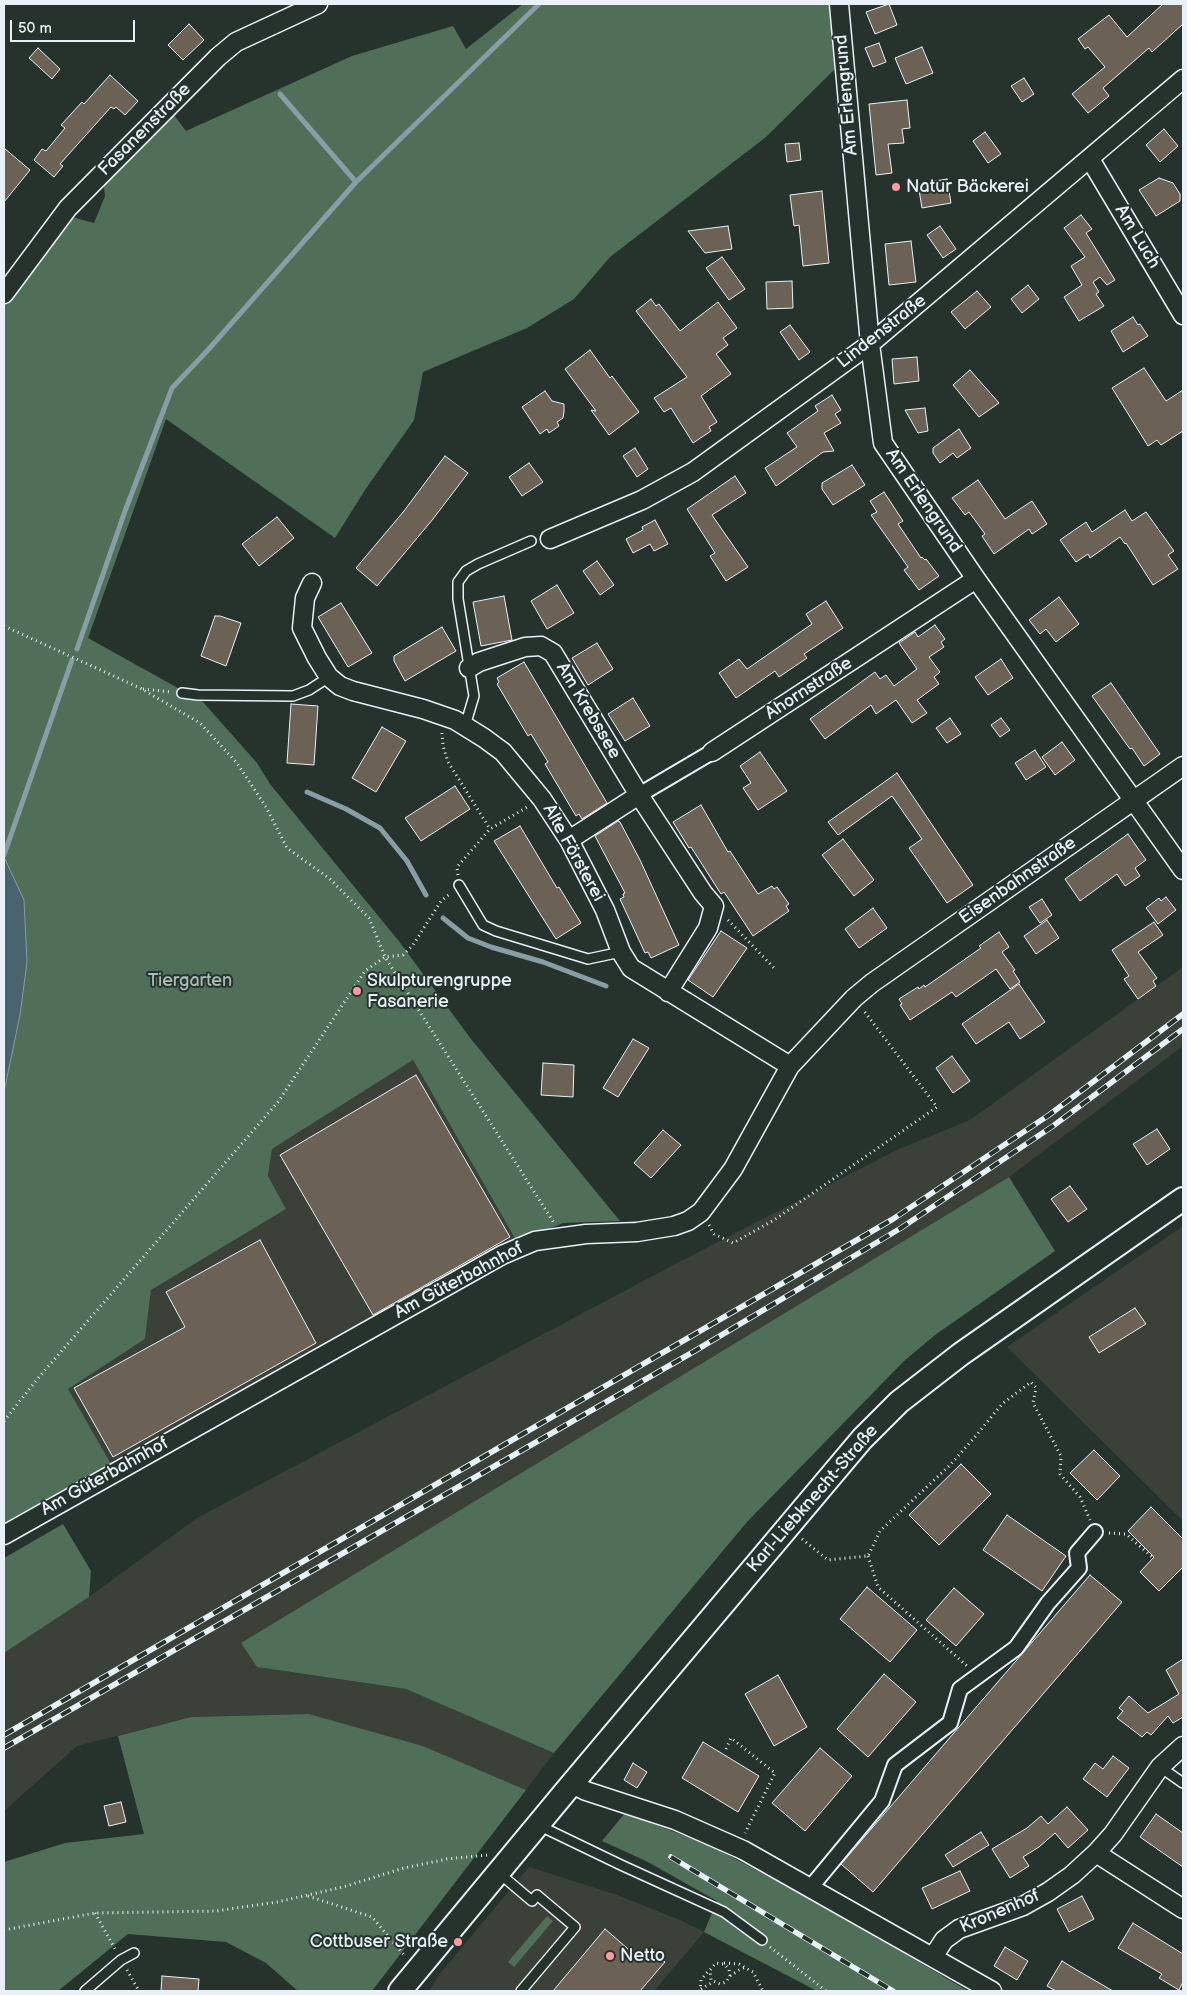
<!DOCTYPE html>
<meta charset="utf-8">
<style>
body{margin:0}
#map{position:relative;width:1187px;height:1995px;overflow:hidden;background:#26332d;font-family:"Balsamiq Sans",sans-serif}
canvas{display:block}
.frame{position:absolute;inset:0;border:5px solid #e8f1f8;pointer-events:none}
.scale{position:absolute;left:10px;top:20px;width:125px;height:22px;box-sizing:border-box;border:2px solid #e8f1f8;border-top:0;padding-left:6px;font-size:15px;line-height:18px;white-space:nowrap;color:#e8f1f8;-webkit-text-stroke:4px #26332d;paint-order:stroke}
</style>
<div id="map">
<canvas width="1187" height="1995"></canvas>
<div class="frame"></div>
<div class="scale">50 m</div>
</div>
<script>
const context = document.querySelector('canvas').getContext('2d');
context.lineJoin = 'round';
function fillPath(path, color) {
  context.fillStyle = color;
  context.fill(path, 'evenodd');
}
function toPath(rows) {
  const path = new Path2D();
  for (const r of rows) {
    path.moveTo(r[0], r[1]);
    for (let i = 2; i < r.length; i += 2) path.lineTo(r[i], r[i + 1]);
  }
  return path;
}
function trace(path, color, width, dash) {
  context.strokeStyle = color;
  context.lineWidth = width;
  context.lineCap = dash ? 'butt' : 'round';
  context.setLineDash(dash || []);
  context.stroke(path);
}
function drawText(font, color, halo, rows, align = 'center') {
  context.font = font + ' "Balsamiq Sans",sans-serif';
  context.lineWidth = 4;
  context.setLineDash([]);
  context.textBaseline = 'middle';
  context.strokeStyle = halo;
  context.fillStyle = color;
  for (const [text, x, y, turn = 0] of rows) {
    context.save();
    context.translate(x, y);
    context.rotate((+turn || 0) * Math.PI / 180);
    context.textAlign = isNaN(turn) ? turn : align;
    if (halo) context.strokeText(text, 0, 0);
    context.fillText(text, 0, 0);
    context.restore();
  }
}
fillPath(toPath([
 [1183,967,1183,1046,1009,1177,241,1643,257,1667,406,1689,554,1753,526,1790,423,1746,309,1714,191,1717,77,1746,4,1811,4,1653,89,1597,197,1518,681,1261,899,1149,970,1120],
 [413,1060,517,1242,111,1464,67,1389,145,1339,151,1290,286,1209,268,1176,272,1149],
 [1183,1226,1183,1521,1007,1347],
 [529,1867,617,1895,682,1921,704,1932,654,1991,429,1991,439,1975]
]), '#3b4139');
fillPath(toPath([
 [523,4,830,4,837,67,766,137,610,257,574,299,527,328,423,372,414,420,365,490,335,538,166,419,88,638,203,702,257,763,270,784,398,940,471,1039,620,1221,563,1223,517,1242,413,1060,272,1149,268,1176,286,1209,151,1290,145,1339,68,1389,111,1464,4,1523,4,285,61,214,94,223,105,196,103,180,171,111,186,131,352,56,453,26,466,49],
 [1009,1177,1055,1251,935,1335,904,1361,747,1522,554,1753,406,1689,257,1667,241,1643],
 [63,1524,91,1571,89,1597,4,1653,4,1558],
 [309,1714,423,1746,526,1790,372,1991,298,1991,266,1963,226,1942,128,1934,58,1991,4,1991,4,1862,65,1843,144,1834,118,1736,191,1717],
 [625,1813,711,1846,824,1906,968,1991,817,1991,704,1932,717,1901,646,1861,602,1841],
 [547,1916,553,1921,514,1967,508,1962]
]), '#4f6f59');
const water = toPath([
 [4,857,24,900,27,962,20,1015,4,1092,4,857]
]);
fillPath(water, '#48656e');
trace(water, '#889da5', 1);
trace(toPath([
 [280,94,356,182],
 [77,649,125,511,172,388,208,350,356,182,539,4],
 [307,792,346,809,380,828,407,861,426,895],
 [4,855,72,660],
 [443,918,468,938,491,947,543,962,606,986]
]), '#889da5', 5);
const building = toPath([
 [889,4,897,25,875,34,866,12,889,4],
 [1163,4,1183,4,1183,24,1152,52,1149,48,1103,88,1109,96,1088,113,1072,94,1105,67,1088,47,1085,49,1078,39,1109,15,1127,37,1163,4],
 [189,24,204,40,183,60,168,45,189,24],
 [879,43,886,62,873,67,865,48,879,43],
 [922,47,933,73,906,84,895,58,922,47],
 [38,48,60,69,52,79,29,58,38,48],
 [110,75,138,101,125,115,116,107,114,109,111,107,60,164,63,166,54,177,34,160,42,149,46,151,65,128,61,125,82,102,84,104,110,75],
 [1024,78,1034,94,1022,102,1011,86,1024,78],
 [907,100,910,128,902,129,904,143,888,144,892,173,876,175,869,104,907,100],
 [1164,129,1178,146,1160,162,1146,145,1164,129],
 [985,132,1001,154,988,163,973,141,985,132],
 [799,143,801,160,787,162,785,144,799,143],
 [4,148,30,170,4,202,4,148],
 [1159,178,1173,183,1180,194,1180,201,1156,216,1139,190,1159,178],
 [947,179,951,203,922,208,918,184,947,179],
 [822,191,829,263,803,266,799,225,794,226,790,195,822,191],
 [1081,215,1092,229,1086,233,1115,280,1107,285,1100,277,1093,282,1099,292,1096,294,1104,306,1079,321,1064,297,1082,285,1071,266,1085,257,1064,228,1081,215],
 [728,226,732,249,705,253,688,231,728,226],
 [940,226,956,249,943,258,927,235,940,226],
 [911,241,916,282,889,285,885,244,911,241],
 [722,257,745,289,729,300,706,268,722,257],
 [792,281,793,308,767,309,766,282,792,281],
 [1028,285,1039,299,1022,313,1011,299,1028,285],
 [977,291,991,307,965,329,951,312,977,291],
 [651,299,656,306,659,304,680,331,718,302,737,328,723,338,728,345,716,354,731,374,701,396,717,422,709,427,711,431,693,443,671,408,664,412,654,398,687,377,636,311,651,299],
 [1133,317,1138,325,1140,324,1148,336,1123,352,1111,331,1133,317],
 [790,325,810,352,799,360,780,332,790,325],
 [590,350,610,378,612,376,639,412,609,435,591,410,596,411,565,369,590,350],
 [917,357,919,381,894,384,892,359,917,357],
 [1144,368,1166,401,1183,390,1183,431,1161,445,1157,440,1148,446,1112,388,1144,368],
 [970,370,999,403,979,417,953,385,970,370],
 [545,391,552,401,564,404,564,412,563,418,557,422,559,426,549,433,547,429,540,434,522,407,545,391],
 [832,395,841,410,835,414,841,423,824,433,834,451,823,452,776,486,765,468,797,447,787,433,818,411,815,406,832,395],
 [925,408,928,431,918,433,905,410,925,408],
 [959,429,971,448,957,458,953,453,940,463,933,453,933,448,959,429],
 [635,448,648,469,637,477,623,456,635,448],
 [445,456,468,473,433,519,377,586,356,568,404,511,445,456],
 [529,463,543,482,522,496,509,477,529,463],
 [852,465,865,485,833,505,822,489,822,483,852,465],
 [735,476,746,493,712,515,748,567,726,581,710,556,715,553,687,509,735,476],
 [978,480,1005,519,1032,501,1047,524,1032,534,1029,529,994,554,982,536,985,534,969,512,965,515,952,498,978,480],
 [884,492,903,521,898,524,921,558,922,557,925,560,926,559,939,576,919,590,904,570,908,567,871,515,877,512,870,501,884,492],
 [1125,510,1132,521,1146,512,1174,551,1168,555,1178,569,1153,585,1126,543,1125,544,1120,537,1090,558,1088,554,1076,562,1060,540,1086,522,1092,532,1125,510],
 [277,517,294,538,259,566,242,544,277,517],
 [655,520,668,544,654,551,650,544,633,553,626,539,643,530,642,527,655,520],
 [597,561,614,585,600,595,583,571,597,561],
 [557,585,574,613,547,629,531,601,557,585],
 [504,596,512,640,481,646,473,602,504,596],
 [1059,597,1079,624,1056,642,1046,629,1040,634,1029,620,1059,597],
 [826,601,843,628,804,654,807,658,779,677,775,671,736,698,719,673,739,659,747,669,812,624,806,614,826,601],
 [341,603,372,653,348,667,318,617,341,603],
 [215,616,220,616,241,623,226,666,201,656,215,616],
 [935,625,945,639,941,642,944,647,929,657,940,672,934,677,939,684,917,700,927,713,912,723,896,700,876,714,871,705,825,739,810,719,875,672,880,679,886,675,894,686,917,669,899,643,915,632,918,637,935,625],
 [442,627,456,651,405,681,394,661,394,656,442,627],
 [597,643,613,669,588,685,572,658,597,643],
 [1001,659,1013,678,988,695,975,677,1001,659],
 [524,662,607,803,582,819,579,814,576,816,545,764,548,762,531,734,528,736,497,684,499,682,497,678,524,662],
 [1111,683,1160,754,1144,766,1132,748,1130,749,1092,696,1111,683],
 [633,698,650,726,625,741,608,714,633,698],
 [291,704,318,706,314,765,287,763,291,704],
 [950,718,961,734,947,743,936,728,950,718],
 [1001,718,1010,730,1000,737,991,725,1001,718],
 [382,727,406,741,376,792,352,778,382,727],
 [1062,742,1075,760,1055,775,1042,757,1062,742],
 [1035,750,1046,767,1026,780,1015,763,1035,750],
 [760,752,787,791,758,810,743,788,751,783,740,766,760,752],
 [897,773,973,885,947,903,909,848,922,839,892,796,838,835,828,822,897,773],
 [455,786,470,809,421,841,405,818,455,786],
 [701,805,728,852,730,851,758,894,772,886,774,889,777,887,789,904,786,906,789,911,753,936,724,892,721,894,691,847,689,848,673,822,701,805],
 [618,821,620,822,640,860,679,945,651,958,648,952,645,953,620,899,624,897,623,894,625,893,595,836,618,821],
 [520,826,557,888,559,887,581,923,556,939,494,841,520,826],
 [1128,834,1146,860,1135,868,1140,876,1125,886,1117,874,1080,901,1065,879,1128,834],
 [843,839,874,880,854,896,822,855,843,839],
 [1166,897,1176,910,1158,924,1146,908,1159,898,1161,901,1166,897],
 [1042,899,1052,915,1040,923,1029,907,1042,899],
 [873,908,887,928,859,948,845,929,873,908],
 [1047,920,1059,938,1036,954,1024,936,1047,920],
 [1154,922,1163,935,1138,952,1157,978,1153,981,1156,986,1138,999,1124,979,1129,976,1112,950,1154,922],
 [721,931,747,948,713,997,688,980,721,931],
 [999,932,1009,947,1002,952,1015,970,1013,971,1020,982,1010,989,996,969,956,997,952,992,910,1020,900,1005,902,1004,899,999,918,987,919,989,924,985,925,987,981,948,979,946,999,932],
 [1019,984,1045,1022,1020,1039,1009,1022,976,1044,962,1024,1019,984],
 [633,1039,649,1048,618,1097,603,1088,633,1039],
 [952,1056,970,1081,953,1093,936,1068,952,1056],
 [543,1063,574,1065,573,1097,541,1095,543,1063],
 [416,1075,510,1237,373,1315,280,1155,416,1075],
 [1157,1129,1170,1149,1147,1165,1133,1144,1157,1129],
 [663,1130,681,1145,651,1178,634,1163,663,1130],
 [1070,1186,1087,1209,1068,1222,1051,1199,1070,1186],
 [260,1240,316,1343,113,1457,74,1388,185,1327,166,1292,260,1240],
 [1135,1308,1146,1324,1099,1353,1089,1337,1135,1308],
 [1094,1450,1120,1476,1097,1500,1070,1473,1094,1450],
 [961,1464,991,1494,939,1545,909,1515,961,1464],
 [1151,1507,1183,1539,1183,1567,1159,1591,1140,1572,1154,1557,1128,1531,1151,1507],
 [1007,1515,1066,1556,1042,1591,983,1550,1007,1515],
 [1090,1575,1122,1602,873,1892,841,1864,1090,1575],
 [867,1587,917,1630,890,1662,840,1619,867,1587],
 [954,1588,984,1614,956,1646,926,1620,954,1588],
 [1183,1659,1183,1717,1173,1723,1168,1716,1151,1735,1147,1732,1142,1737,1117,1718,1123,1711,1119,1708,1129,1696,1148,1713,1179,1694,1166,1670,1183,1659],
 [884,1674,916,1702,868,1757,837,1729,884,1674],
 [778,1675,807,1727,774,1746,745,1694,778,1675],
 [703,1742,759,1776,738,1812,682,1778,703,1742],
 [820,1748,852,1776,805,1831,772,1803,820,1748],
 [1113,1756,1129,1768,1107,1797,1083,1779,1095,1763,1103,1769,1113,1756],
 [633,1763,647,1772,637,1788,624,1780,633,1763],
 [121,1802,126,1822,109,1826,104,1806,121,1802],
 [1067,1807,1088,1830,1068,1848,1055,1833,1039,1847,1023,1857,1029,1866,1010,1878,992,1849,1027,1828,1041,1816,1048,1824,1067,1807],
 [1156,1814,1183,1833,1183,1867,1140,1837,1156,1814],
 [981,1832,989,1845,953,1867,945,1855,981,1832],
 [960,1871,970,1891,932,1909,922,1888,960,1871],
 [1082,1896,1094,1919,1069,1932,1057,1909,1082,1896],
 [1133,1923,1183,1954,1183,1982,1179,1990,1159,1978,1162,1974,1118,1948,1133,1923],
 [605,1929,642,1961,651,1951,665,1962,640,1991,553,1991,605,1929],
 [1005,1947,1028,1961,1017,1980,994,1966,1005,1947],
 [1062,1961,1075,1969,1113,1991,1056,1991,1047,1986,1062,1961],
 [162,1976,199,1979,198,1991,161,1991,162,1976]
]);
fillPath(building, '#6b6155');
trace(building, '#e8f1f8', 1);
const service = toPath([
 [182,693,198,695,293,696,309,690,329,677],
 [465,726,474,696,458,599,458,582,466,571,478,564,531,541],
 [459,885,483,925,496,931,588,959,621,952],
 [1160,1767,1183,1783],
 [538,1825,621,1865,724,1912,762,1940],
 [499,1873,532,1901,537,1895,575,1927,521,1991],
 [85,1991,121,1960,134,1953]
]);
const pedestrian = toPath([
 [639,795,712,752],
 [811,1887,882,1801,895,1765,950,1723,960,1689,1016,1648,1048,1603,1079,1568,1077,1553,1095,1532]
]);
const minor = toPath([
 [839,4,870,344,883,443,976,579,1183,870],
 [1090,159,1183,315],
 [4,294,68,208,218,57,236,42,318,4],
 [550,539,642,500,693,472,870,344,1183,79],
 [312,583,305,598,302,628,317,658,329,677,340,686,353,691,423,709,455,720,484,738,503,752,542,799,569,840,605,910,621,952,631,968,790,1066],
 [469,668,479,662,525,647,541,646,553,653,639,795,703,893,714,906,708,928,668,992],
 [712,752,976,579],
 [569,840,639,795],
 [4,1535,502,1255,535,1241,586,1234,637,1232,674,1226,688,1221,701,1212,733,1169,790,1066,854,998,872,983,1183,766],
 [572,1784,586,1791,675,1820,743,1850,992,1991],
 [1096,1853,1183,1909],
 [933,1957,944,1940,959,1929,1023,1906,1048,1892,1072,1875,1096,1853,1113,1834,1160,1767,1183,1746]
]);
const tertiary = toPath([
 [400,1991,565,1792,862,1439,899,1402,961,1354,1183,1199]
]);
trace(service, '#e8f1f8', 12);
trace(pedestrian, '#e8f1f8', 18);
trace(minor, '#e8f1f8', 21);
trace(tertiary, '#e8f1f8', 26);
trace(toPath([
 [4,626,140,688,200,723,237,763,266,807,287,848,330,879,369,918,385,957,554,1223],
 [143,689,172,692],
 [442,733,443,746,448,762,490,829],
 [458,875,457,867,490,829,529,806],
 [728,920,774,968],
 [709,1225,714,1234,733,1243,774,1220,937,1107,864,1011],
 [4,1421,39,1377,278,1102,365,971,385,957,403,955,413,945,441,901,451,893],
 [1109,1533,1126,1534,1152,1557],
 [802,1539,828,1560,868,1556,880,1531,949,1466,974,1438,1002,1404,1031,1382,1036,1388,1033,1403,1061,1456,1060,1474,1080,1497,1090,1520],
 [868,1556,878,1587,967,1666],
 [726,1749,731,1738,775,1773,745,1833],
 [308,1896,372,1917,405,1956],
 [95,1913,115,1949],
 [4,1930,95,1913,216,1911,277,1902,343,1887,404,1868,447,1859,488,1855],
 [770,1947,826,1991],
 [724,1963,739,1964,753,1972,763,1991],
 [127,1970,139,1991],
 [730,1976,729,1969,724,1964,716,1963,710,1970,711,1980,720,1984,726,1982,730,1976,739,1970,746,1967],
 [701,1989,713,1982],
 [700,1991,701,1980,709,1970]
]), '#e8f1f8', 3, [1, 4]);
trace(service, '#26332d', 9);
trace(pedestrian, '#26332d', 14);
trace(minor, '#26332d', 18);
trace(tertiary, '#26332d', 22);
const rail = toPath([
 [4,1735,893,1219,1049,1115,1183,1014],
 [4,1748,693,1352,901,1228,1053,1126,1183,1029],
 [671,1857,893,1991]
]);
trace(rail, '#e8f1f8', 5.5);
trace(rail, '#26332d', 4, [11]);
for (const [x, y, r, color] of [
 [896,187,5,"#ff9aa2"],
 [357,991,5,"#ff9aa2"],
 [458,1942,5,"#ff9aa2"],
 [610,1956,5,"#ff9aa2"]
]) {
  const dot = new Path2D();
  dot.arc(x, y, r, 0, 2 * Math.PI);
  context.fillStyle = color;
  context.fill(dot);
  trace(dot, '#26332d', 2);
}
drawText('18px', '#e8f1f8', '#26332d', [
 ["Am Erlengrund",847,95,-95],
 ["Fasanenstraße",145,130,-45],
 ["Am Luch",1137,237,59],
 ["Lindenstraße",882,332,-38],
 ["Am Erlengrund",923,501,56],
 ["Ahornstraße",809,689,-33],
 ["Am Krebssee",588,711,59],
 ["Alte Försterei",573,853,61],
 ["Eisenbahnstraße",1018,881,-35],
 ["Am Güterbahnhof",459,1281,-28],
 ["Am Güterbahnhof",105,1477,-29],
 ["Karl-Liebknecht-Straße",813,1499,-49],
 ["Kronenhof",1000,1912,-23]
]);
drawText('18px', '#e8f1f8', '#26332d', [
 ["Natur Bäckerei",906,187],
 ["Skulpturengruppe",367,981],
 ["Fasanerie",367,1002],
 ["Cottbuser Straße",448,1942,"right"],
 ["Netto",620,1956]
], 'left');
drawText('18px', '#abbdb8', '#26332d', [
 ["Tiergarten",190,981]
]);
</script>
